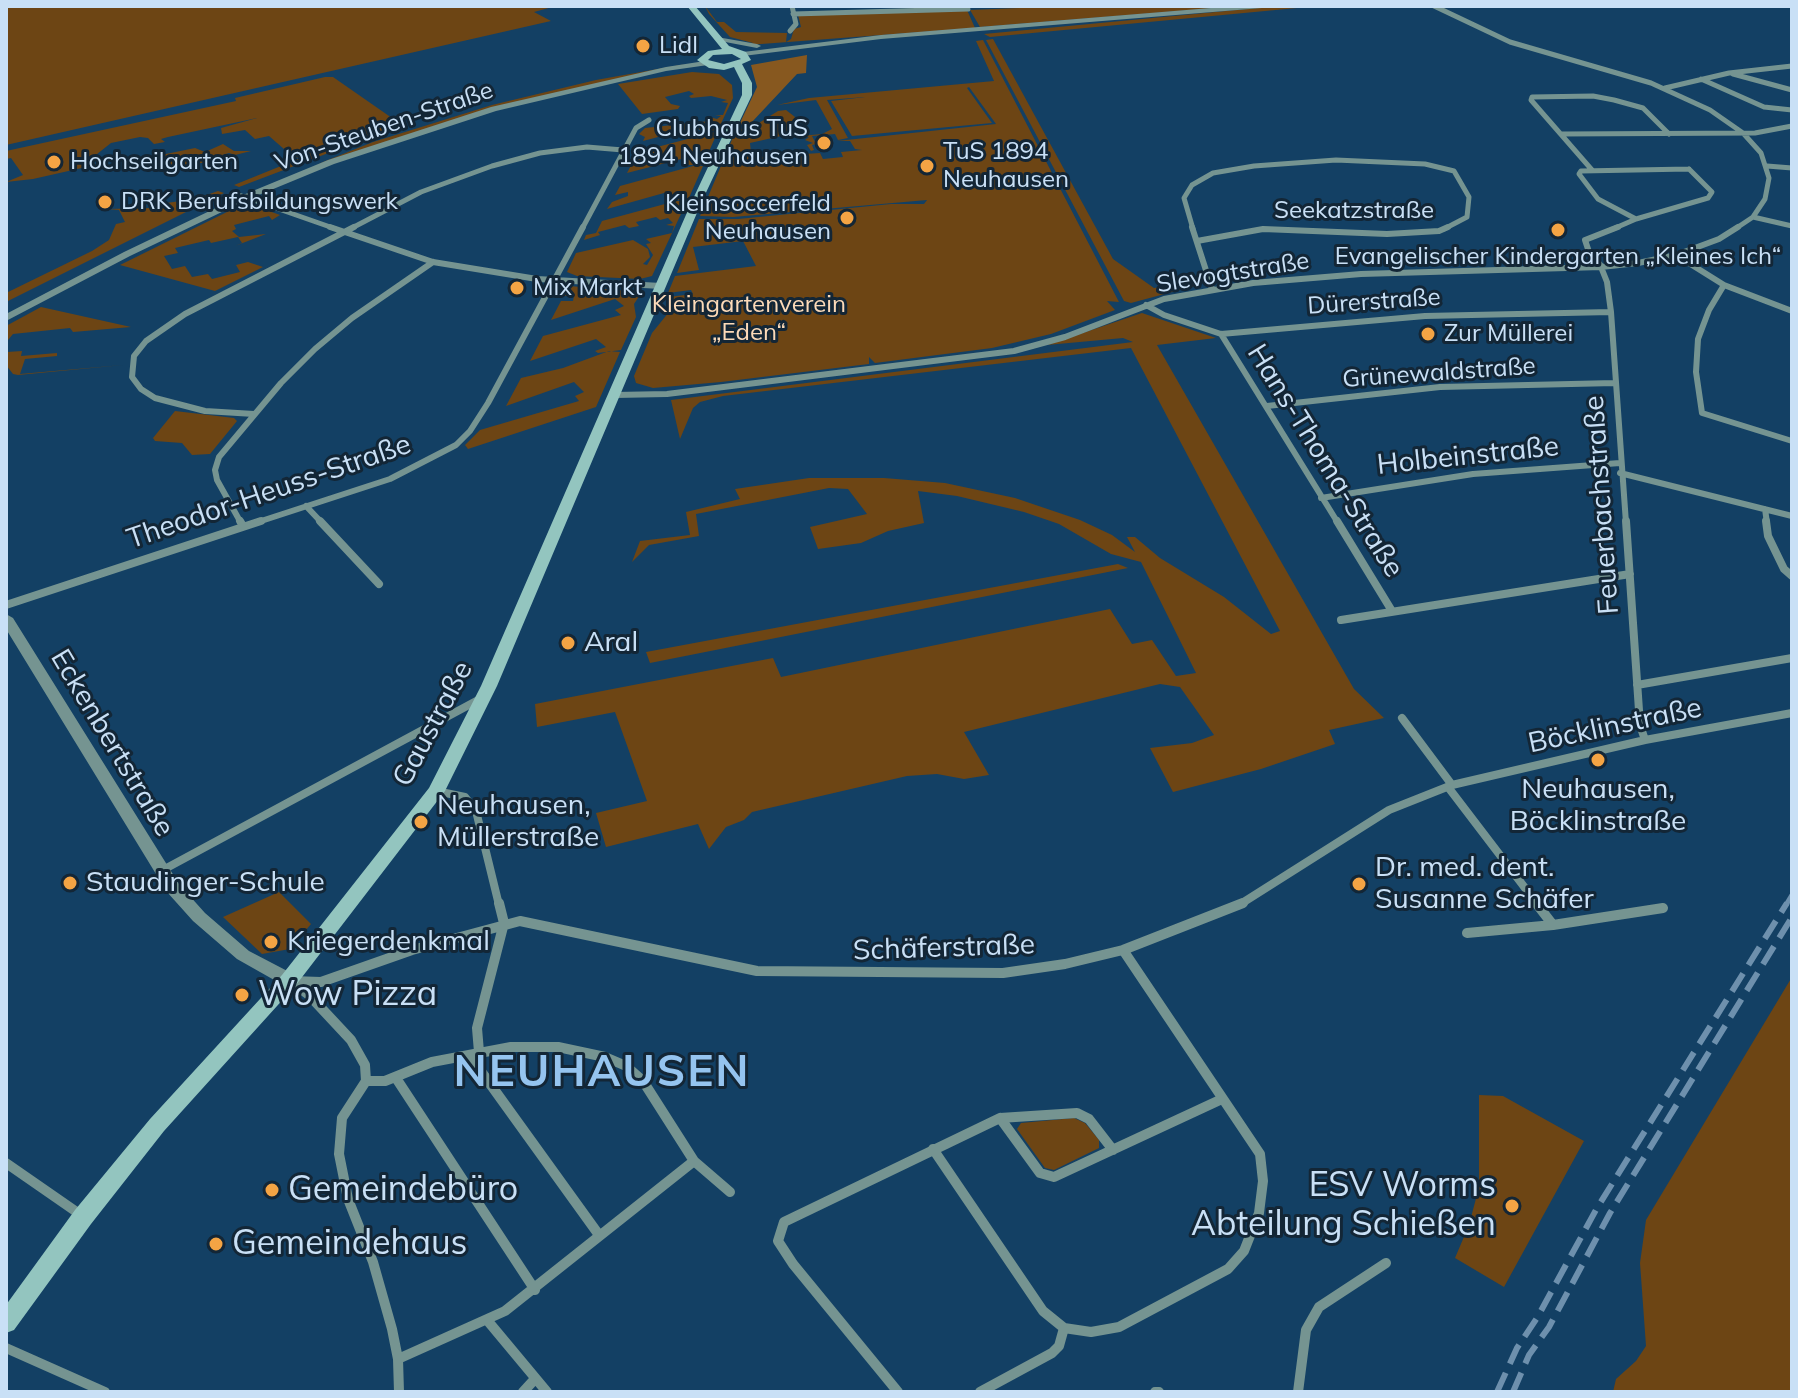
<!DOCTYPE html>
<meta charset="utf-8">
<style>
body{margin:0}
#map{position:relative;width:1798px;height:1398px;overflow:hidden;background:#134064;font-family:Mulish,sans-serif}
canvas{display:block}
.frame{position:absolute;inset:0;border:8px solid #c9e0f6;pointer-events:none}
</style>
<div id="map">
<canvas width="1798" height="1398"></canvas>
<div class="frame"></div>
</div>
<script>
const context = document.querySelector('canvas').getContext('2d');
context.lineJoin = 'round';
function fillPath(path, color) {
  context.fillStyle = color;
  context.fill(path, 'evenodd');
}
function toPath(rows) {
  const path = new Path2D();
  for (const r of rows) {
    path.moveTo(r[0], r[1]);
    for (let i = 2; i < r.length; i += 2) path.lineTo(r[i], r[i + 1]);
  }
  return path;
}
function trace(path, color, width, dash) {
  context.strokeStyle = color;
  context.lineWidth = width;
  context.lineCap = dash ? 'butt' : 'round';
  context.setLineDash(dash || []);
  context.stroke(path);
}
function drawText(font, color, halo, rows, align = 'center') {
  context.font = font + ' Mulish,sans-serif';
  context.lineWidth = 6;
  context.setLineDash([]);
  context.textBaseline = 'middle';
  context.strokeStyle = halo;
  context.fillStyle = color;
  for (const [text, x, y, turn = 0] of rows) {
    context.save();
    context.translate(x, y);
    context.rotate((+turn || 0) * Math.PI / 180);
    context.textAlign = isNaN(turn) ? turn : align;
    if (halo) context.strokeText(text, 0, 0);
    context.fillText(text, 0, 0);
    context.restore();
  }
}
fillPath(toPath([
 [6,6,556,6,534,12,551,21,6,145],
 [705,6,717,22,724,22,736,32,787,33,786,42,791,39,794,29,801,27,798,15,967,10,975,28,748,45,753,43,730,37,709,14],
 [1241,6,980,27,970,10,1044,7],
 [1279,6,1318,6,990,37,984,34],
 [993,39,1113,259,1154,288,1200,281,1198,285,1131,303,1124,301,986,40],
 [983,40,1119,302,1107,301,1115,310,1051,334,992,348,875,363,869,357,869,364,721,382,653,388,636,383,634,376,652,333,669,312,668,297,693,294,691,290,668,293,675,276,756,266,743,241,693,247,699,270,677,273,699,219,738,219,891,204,924,204,927,200,733,217,700,216,736,130,754,126,778,111,786,110,795,117,790,130,781,136,750,143,751,153,757,153,759,157,820,153,823,159,843,157,841,152,862,150,855,149,850,141,837,141,996,124,969,87,967,88,992,123,852,136,831,101,865,97,827,100,848,138,838,140,835,134,812,136,816,144,812,145,814,150,811,151,807,145,813,143,805,140,809,137,800,136,822,134,832,129,816,100,777,105,809,98,994,81,976,41],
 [686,64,494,107,318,164,373,142,492,105,596,80],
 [692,72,719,74,732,85,733,98,718,130,704,133,696,127,643,141,645,137,639,134,645,128,710,121,710,117,717,119,721,116,715,115,723,115,728,103,721,102,727,100,711,96,691,98,689,96,694,94,689,91,665,97,671,104,680,106,678,109,642,114,618,84],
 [325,77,333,77,402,125,239,187,234,185,281,166,290,159,304,159,292,156,269,136,255,139,245,130,222,134,221,128,257,118,168,137,161,139,165,142,154,144,148,138,140,137,111,143,92,158,95,165,33,179,6,182,23,175,11,158,6,159,6,151,236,101,235,98],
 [718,131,703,165,689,165,681,159,627,173,638,152],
 [223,144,234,151,251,151,235,155,229,153,222,155,226,157,164,172,158,163,160,158,156,156,195,148,205,152],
 [693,166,703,166,688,200,673,200,664,193,607,209,612,202,628,196,628,192,615,195,620,186],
 [218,191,224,193,6,302,6,293,92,251,109,240,116,224,125,222,119,210,108,209,151,208,152,205,195,199],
 [676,201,687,201,652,276,640,279,577,276,567,272,576,253,633,240,648,249,650,257,643,264,647,265,653,255,646,244,651,243,646,239,672,233,674,226,666,225,673,223,668,218,660,220,656,217,636,222,639,226,629,228,625,225,598,232,600,235,584,240,586,235,596,233,602,221],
 [255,206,280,215,272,220,269,216,234,225,236,229,232,231,239,237,266,234,235,246,242,243,238,237,211,243,209,240,175,248,178,253,164,256,172,269,185,266,192,277,208,274,212,279,240,272,236,265,248,262,263,267,215,291,120,265,233,209],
 [569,286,642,292,634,304,636,317,621,350,598,353,595,351,606,347,596,339,530,361,543,336,621,315,615,310,624,306,615,299,551,320,561,301,573,301,574,296,564,296],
 [41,307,131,327,73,332,70,328,13,334,8,340,7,352,22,351,21,356,57,353,57,356,25,359,20,374,123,365,18,375,13,374,6,365,6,326],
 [1142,313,1216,338,1157,345,1354,689,1384,718,1329,730,1335,744,1261,769,1173,792,1150,748,1192,743,1214,735,1180,687,1160,684,964,732,989,775,964,779,937,774,907,776,752,812,744,820,726,827,709,849,698,824,606,847,596,813,647,801,615,712,537,727,535,704,773,658,781,677,1110,609,1132,644,1152,640,1176,676,1196,673,1141,562,1111,554,1059,524,1024,512,957,496,918,491,924,523,888,531,861,543,818,549,810,527,867,514,848,489,829,488,696,514,699,536,649,545,632,562,640,541,690,535,686,512,740,499,735,489,809,478,884,478,945,483,1015,498,1080,520,1112,535,1135,552,1127,537,1135,537,1160,558,1224,597,1271,634,1280,631,1131,348,723,396,700,402,693,408,680,439,671,400,1133,342,1123,338,1047,345],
 [609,351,620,352,596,407,468,449,465,445,480,430,579,401,575,396,584,392,574,382,506,406,521,378,563,368],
 [175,411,234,418,237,421,210,454,192,455,182,443,155,441,153,438],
 [1118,564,1128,568,650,663,646,652],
 [279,892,311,924,290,949,262,954,223,917],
 [1792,977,1792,1392,1613,1392,1616,1379,1636,1361,1646,1346,1640,1263,1646,1220],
 [1479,1095,1503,1096,1584,1141,1504,1287,1455,1258,1469,1225,1479,1187],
 [1074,1118,1085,1123,1099,1140,1099,1148,1054,1170,1045,1168,1017,1129,1021,1123]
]), '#6d4514');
fillPath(toPath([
 [807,55,806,73,797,74,751,123,739,125,757,87,751,65]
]), '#87581f');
trace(toPath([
 [1434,6,1510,42,1651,83,1710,110,1743,133,1761,153,1769,178,1765,199,1753,217,1735,229],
 [793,14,968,9],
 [790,31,796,24,792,6],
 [1733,74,1792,90],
 [1701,79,1764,107,1792,110],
 [1665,88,1729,73,1792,66],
 [1561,134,1755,133,1792,126],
 [1767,166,1792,168],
 [1689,169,1712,192,1708,198,1636,219,1598,199,1579,174,1581,171,1689,169],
 [1592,170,1531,100,1532,97,1593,96,1614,100,1643,108,1669,134],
 [236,194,336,229],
 [1753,217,1792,226],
 [350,229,421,192,492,166,540,153,587,147,623,150],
 [582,229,636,128,649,120],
 [1193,229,1184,198,1192,185,1213,173,1254,166,1336,160,1425,164,1454,171,1469,197,1467,217,1444,229],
 [1613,229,1636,219]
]), '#759491', 5);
trace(toPath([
 [330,227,433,262,537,279,661,286],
 [1192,227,1212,289],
 [1197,241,1263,229,1387,234,1439,231,1448,227],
 [1676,255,1724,285,1792,311],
 [1601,267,1607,282,1611,312,1626,523],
 [1602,267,1589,252,1585,240,1618,227],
 [1724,285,1709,310,1698,339,1696,372,1702,413,1792,441],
 [1146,305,1164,315,1221,334,1425,316,1611,312],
 [1221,334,1338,523],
 [615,395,667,394,1014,351,1065,337,1164,299,1253,283,1361,274,1601,267,1638,263,1676,255,1719,239,1738,227],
 [1267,406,1440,387,1615,383],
 [254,414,205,411,155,398,141,389,132,377,134,356,146,341,185,314,354,227],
 [1620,473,1792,516],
 [1321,498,1473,474,1620,463],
 [306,506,322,523],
 [1765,509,1767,523],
 [241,523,217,480,215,470,219,457,281,383,315,349,352,318,433,262],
 [255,523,390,479,456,445,470,431,488,403,583,227]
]), '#759491', 6);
trace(toPath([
 [240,521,243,526],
 [320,521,379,584],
 [1337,521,1392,611],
 [1626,521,1640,725,1645,740],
 [1766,521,1768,536,1784,569,1792,576],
 [6,605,261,521],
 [1341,620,1630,574],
 [1637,685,1792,658],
 [1402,718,1452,785],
 [1448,787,1538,905],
 [436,791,465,797,476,811,499,905],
 [161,871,480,699],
 [1239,905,1389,810,1452,785,1645,740,1792,713]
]), '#759491', 8);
trace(toPath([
 [1536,903,1553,925],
 [1467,933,1553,925,1663,908],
 [291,981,321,982,412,950,520,921,757,971,1003,973,1065,964,1123,950,1243,903],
 [293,983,309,995,351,1040,365,1065,366,1081,342,1118,339,1154,348,1199,373,1262,392,1329,398,1359,399,1392],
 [479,1052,477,1028,504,923,499,903],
 [470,1056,599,1235],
 [396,1078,535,1290],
 [366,1081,385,1081,432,1062,511,1047,558,1047,605,1057,626,1066,643,1081,694,1161,730,1192],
 [1000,1118,1077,1113,1089,1119,1113,1150],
 [933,1149,1043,1311,1064,1328],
 [6,1163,81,1215],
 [487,1320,547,1392],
 [6,1348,105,1392],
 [398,1359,505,1311,694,1161],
 [523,1392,534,1380],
 [898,1392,793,1264,778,1241,784,1222,1000,1118,1040,1173,1054,1177,1222,1099],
 [980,1392,1052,1353,1059,1346,1064,1328,1091,1332,1119,1327,1228,1269,1244,1251,1259,1213,1263,1181,1260,1154,1123,950],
 [1155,1392,1159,1392],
 [1298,1392,1306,1330,1319,1307,1386,1263]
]), '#759491', 10);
fillPath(toPath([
 [1235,6,1266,6,1262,8,881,39,743,56,739,54,743,52,881,35,1235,6],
 [717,37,757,44,761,46,757,48,720,41,717,41,717,37],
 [705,61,708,61,708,65,666,71,496,111,334,164,249,199,130,256,6,321,6,314,124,252,243,195,328,160,491,107,666,67,705,61],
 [6,614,13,618,179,884,205,913,249,951,295,975,297,980,295,985,289,986,283,985,237,959,193,921,167,892,6,629,6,614]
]), '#759491');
fillPath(toPath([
 [687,6,695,6,729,46,746,52,751,60,742,64,752,83,752,95,702,201,497,686,445,791,296,985,164,1131,91,1224,14,1330,6,1333,6,1305,75,1210,150,1119,282,975,429,788,481,686,692,201,742,95,742,83,734,67,724,70,709,68,697,60,708,51,722,49,687,6],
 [732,54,741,59,724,64,708,60,713,55,732,54]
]), '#93c5bf');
trace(toPath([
 [1786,905,1792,895]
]), '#6e90ad', 5, [16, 8]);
trace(toPath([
 [1497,1392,1517,1348,1537,1318,1597,1208,1787,903],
 [1513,1392,1529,1355,1549,1327,1610,1213,1792,917]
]), '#6e90ad', 6, [21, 10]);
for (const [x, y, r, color] of [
 [643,46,8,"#f4a444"],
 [824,143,8,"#f4a444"],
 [54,162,8,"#f4a444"],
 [927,166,8,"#f4a444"],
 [105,202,8,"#f4a444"],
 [847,218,8,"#f4a444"],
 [1558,230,8,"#f4a444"],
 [517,288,8,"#f4a444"],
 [1428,334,8,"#f4a444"],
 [568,643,8,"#f4a444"],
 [1598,760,8,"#f4a444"],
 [421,822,8,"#f4a444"],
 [70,883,8,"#f4a444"],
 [1359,884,8,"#f4a444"],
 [271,942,8,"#f4a444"],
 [242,995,8,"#f4a444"],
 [272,1190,8,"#f4a444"],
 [1512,1206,8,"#f4a444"],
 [216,1244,8,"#f4a444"]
]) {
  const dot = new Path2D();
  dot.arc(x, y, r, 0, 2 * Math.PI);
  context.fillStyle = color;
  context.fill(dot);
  trace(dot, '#132636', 3);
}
drawText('24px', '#c9e0f6', '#132636', [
 ["Lidl",659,46],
 ["Clubhaus TuS",808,129,"right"],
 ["1894 Neuhausen",808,157,"right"],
 ["TuS 1894",943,152],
 ["Neuhausen",943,180],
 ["Hochseilgarten",70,162],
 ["DRK Berufsbildungswerk",121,202],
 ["Kleinsoccerfeld",831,204,"right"],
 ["Neuhausen",831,232,"right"],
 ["Evangelischer Kindergarten „Kleines Ich“",1558,257,"center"],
 ["Mix Markt",533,288],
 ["Zur Müllerei",1444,334]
], 'left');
drawText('24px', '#c9e0f6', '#132636', [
 ["Von-Steuben-Straße",384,127,-19],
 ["Seekatzstraße",1354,211],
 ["Slevogtstraße",1233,273,-9],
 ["Dürerstraße",1374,302,-4],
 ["Grünewaldstraße",1439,373,-4]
]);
drawText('24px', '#fcdab8', '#132636', [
 ["Kleingartenverein",749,305],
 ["„Eden“",749,333]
]);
drawText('28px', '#c9e0f6', '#132636', [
 ["Holbeinstraße",1468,456,-6],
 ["Hans-Thoma-Straße",1325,461,58],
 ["Theodor-Heuss-Straße",269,492,-19],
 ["Feuerbachstraße",1602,505,-94],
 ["Gaustraße",433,724,-62],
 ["Böcklinstraße",1615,726,-12],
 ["Eckenbertstraße",112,743,59],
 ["Schäferstraße",944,948,-2]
]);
drawText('28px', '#c9e0f6', '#132636', [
 ["Aral",584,643],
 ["Neuhausen,",1598,790,"center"],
 ["Böcklinstraße",1598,822,"center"],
 ["Neuhausen,",437,806],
 ["Müllerstraße",437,838],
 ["Dr. med. dent.",1375,868],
 ["Susanne Schäfer",1375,900],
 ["Staudinger-Schule",86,883],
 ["Kriegerdenkmal",287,942]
], 'left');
drawText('34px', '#c9e0f6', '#132636', [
 ["Wow Pizza",258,995],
 ["ESV Worms",1496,1186,"right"],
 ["Abteilung Schießen",1496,1225,"right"],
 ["Gemeindebüro",288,1190],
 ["Gemeindehaus",232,1244]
], 'left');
context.letterSpacing = '2px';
drawText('bold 44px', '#95c4ef', '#132636', [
 ["NEUHAUSEN",602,1073]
]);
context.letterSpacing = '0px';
</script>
